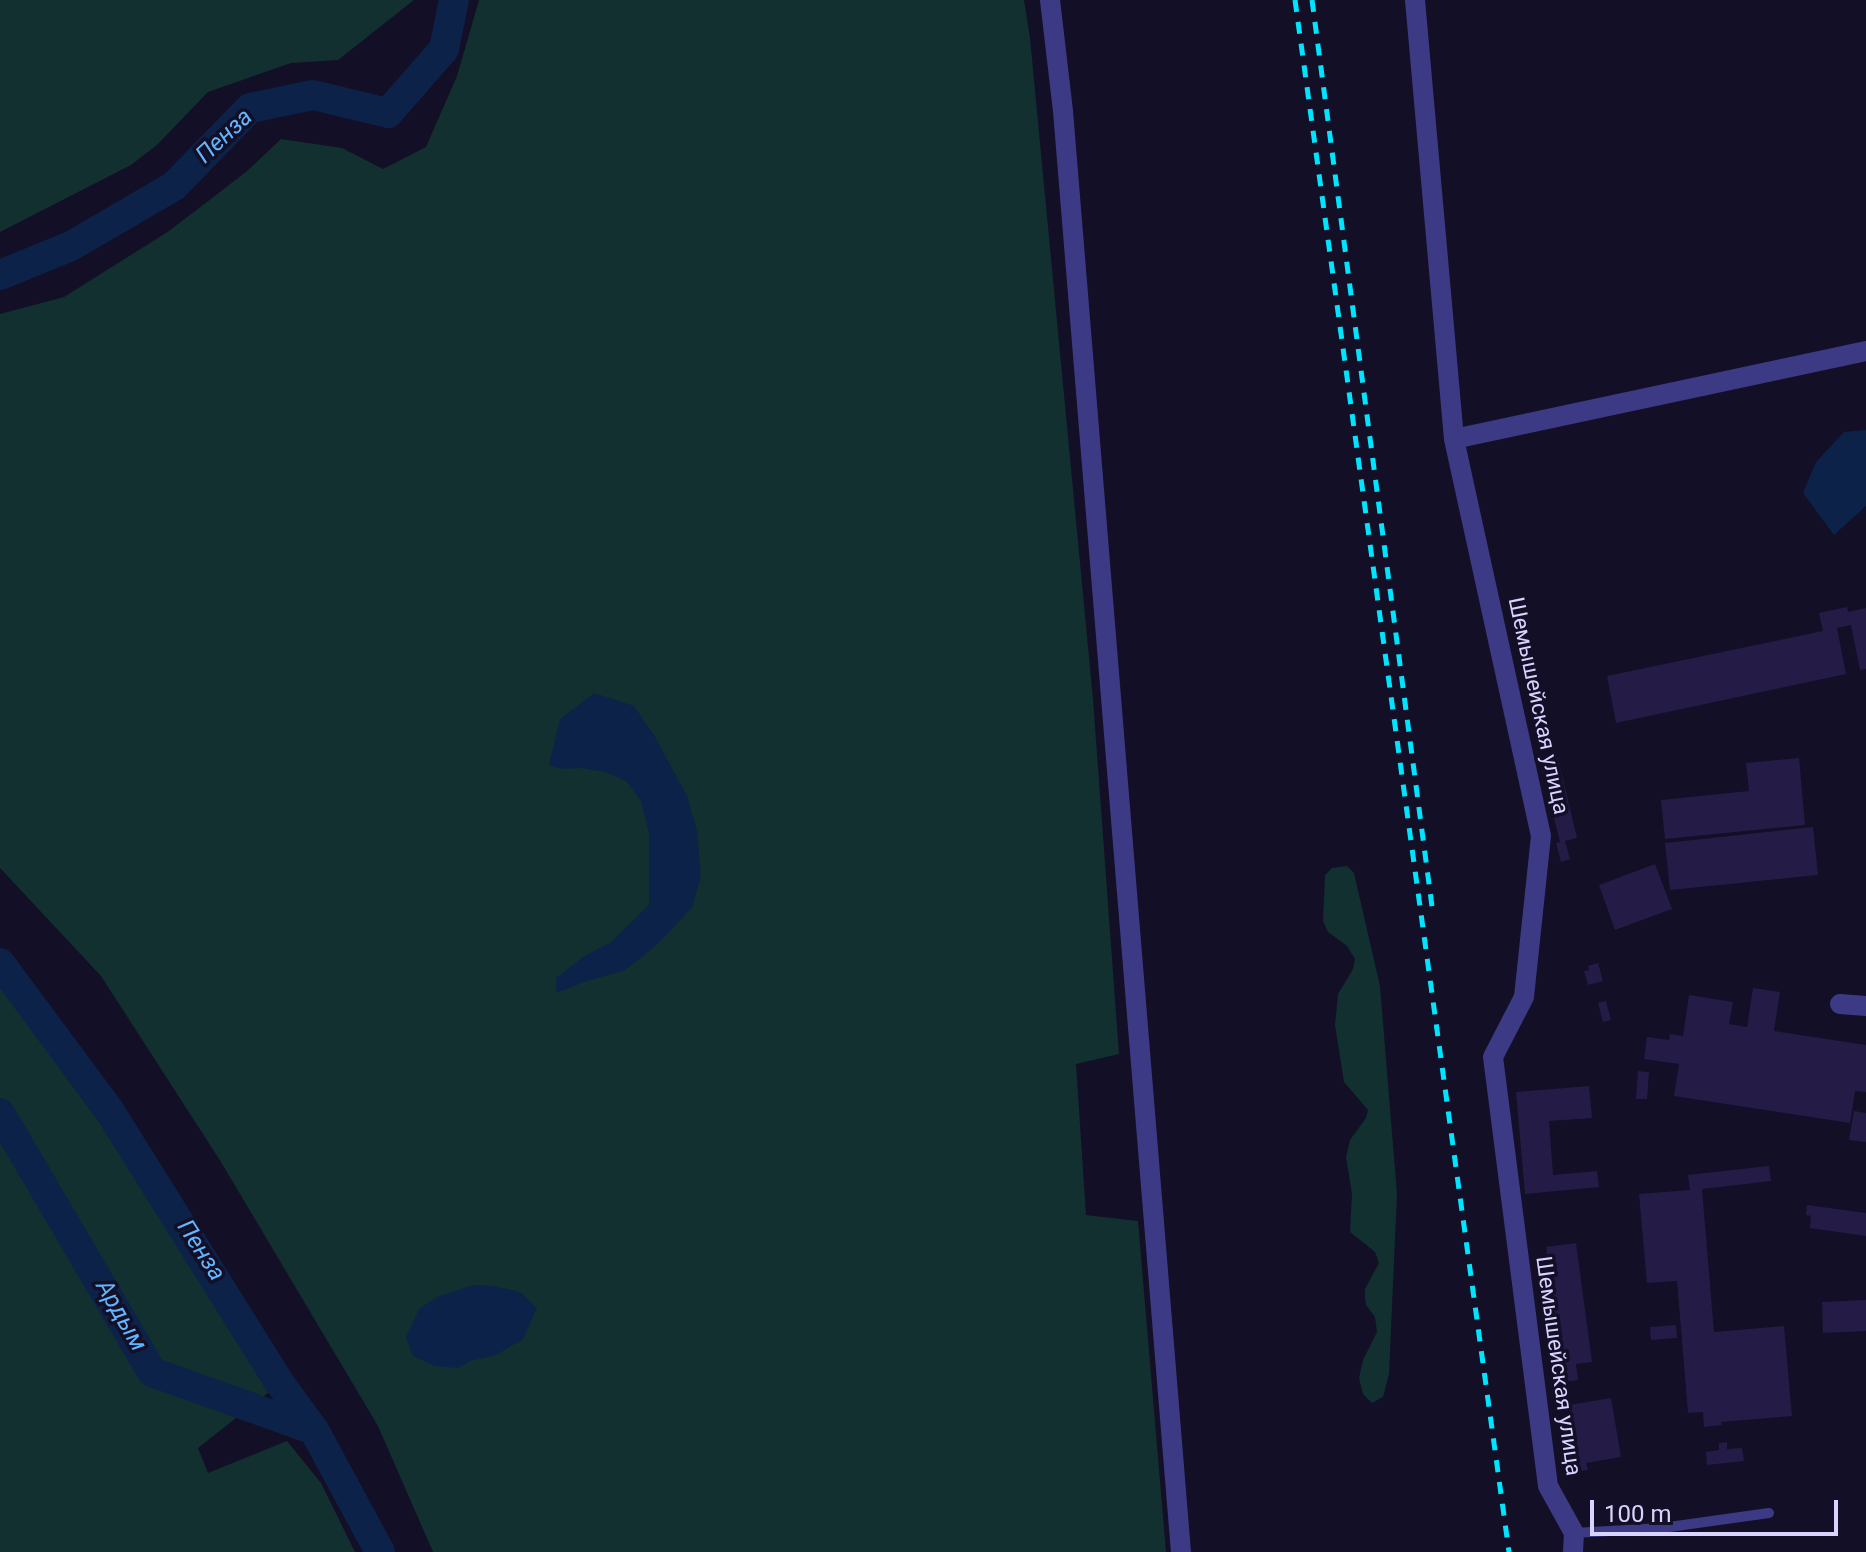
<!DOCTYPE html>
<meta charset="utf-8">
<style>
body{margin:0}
#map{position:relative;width:1866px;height:1552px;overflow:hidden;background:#130f26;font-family:Roboto,sans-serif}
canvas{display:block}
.scale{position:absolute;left:1590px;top:1500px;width:248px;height:36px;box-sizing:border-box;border:4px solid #d9d4ff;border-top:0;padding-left:10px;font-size:24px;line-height:28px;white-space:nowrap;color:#d9d4ff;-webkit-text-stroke:6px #130f26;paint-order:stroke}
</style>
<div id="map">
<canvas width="1866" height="1552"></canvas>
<div class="scale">100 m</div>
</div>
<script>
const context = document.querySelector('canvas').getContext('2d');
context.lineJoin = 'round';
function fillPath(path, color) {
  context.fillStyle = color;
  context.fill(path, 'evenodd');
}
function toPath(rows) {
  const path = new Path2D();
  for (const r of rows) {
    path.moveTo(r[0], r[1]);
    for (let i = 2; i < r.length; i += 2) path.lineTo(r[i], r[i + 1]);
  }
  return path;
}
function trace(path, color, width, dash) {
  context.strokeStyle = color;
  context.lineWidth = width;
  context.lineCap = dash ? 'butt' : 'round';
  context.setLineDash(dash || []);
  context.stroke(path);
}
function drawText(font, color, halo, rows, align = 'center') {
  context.font = font + ' Roboto,sans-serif';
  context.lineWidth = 7;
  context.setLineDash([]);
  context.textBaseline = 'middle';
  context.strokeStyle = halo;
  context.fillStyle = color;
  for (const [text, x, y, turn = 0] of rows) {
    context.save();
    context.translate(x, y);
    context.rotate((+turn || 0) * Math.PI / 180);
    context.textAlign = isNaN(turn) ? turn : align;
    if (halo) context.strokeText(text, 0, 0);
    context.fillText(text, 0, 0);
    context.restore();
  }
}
fillPath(toPath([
 [0,0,414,0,338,60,291,63,208,92,157,145,131,165,0,232],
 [479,0,1024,0,1030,38,1093,699,1119,1054,1076,1064,1086,1215,1138,1221,1166,1552,433,1552,378,1426,221,1162,101,976,0,868,0,314,64,297,169,231,246,172,281,139,342,148,383,169,426,147,457,76],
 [1347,866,1354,873,1380,986,1397,1194,1389,1374,1383,1397,1372,1403,1363,1394,1359,1378,1363,1360,1377,1332,1375,1317,1366,1305,1365,1298,1365,1289,1379,1263,1375,1252,1350,1232,1352,1194,1346,1157,1350,1140,1366,1118,1368,1110,1344,1082,1335,1025,1338,994,1353,969,1355,959,1347,946,1328,932,1323,921,1325,875,1332,868],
 [0,986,116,1145,269,1392,198,1448,208,1473,287,1441,321,1483,355,1552,0,1552]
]), '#12302f');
fillPath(toPath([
 [1866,430,1866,506,1834,535,1803,493,1816,462,1844,432],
 [594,693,634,706,654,735,687,796,697,831,701,876,692,907,663,939,641,958,625,970,584,982,556,993,556,978,583,957,611,942,649,905,649,833,641,801,626,781,606,772,581,768,563,769,549,765,560,719],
 [473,1285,494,1286,520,1292,537,1308,523,1339,496,1355,470,1361,458,1368,435,1366,413,1356,406,1337,419,1309,437,1297]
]), '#0c2248');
trace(toPath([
 [0,275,71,246,174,186,250,108,313,95,388,113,444,49,454,0],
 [0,963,109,1110,279,1382,314,1430,380,1552],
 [0,1113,152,1372,314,1430]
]), '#0c2248', 30);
fillPath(toPath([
 [1847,607,1848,612,1866,608,1866,669,1860,670,1851,625,1837,628,1846,674,1616,723,1607,676,1823,631,1819,613],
 [1558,758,1577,838,1565,841,1570,859,1561,862,1556,843,1560,842,1540,762],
 [1799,758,1805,825,1665,839,1661,800,1749,791,1746,763],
 [1813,827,1818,875,1670,890,1665,843],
 [1655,864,1672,909,1615,930,1599,885],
 [1598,963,1603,981,1588,985,1584,971,1589,970,1588,966],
 [1753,988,1780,992,1774,1031,1866,1045,1866,1092,1855,1091,1850,1123,1674,1096,1679,1064,1644,1059,1647,1037,1669,1040,1670,1034,1683,1036,1689,995,1733,1002,1729,1024,1747,1027],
 [1606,1001,1611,1020,1603,1022,1598,1003],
 [1638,1071,1649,1072,1647,1099,1636,1099],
 [1589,1086,1592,1118,1549,1121,1553,1175,1597,1171,1599,1187,1525,1194,1516,1092],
 [1854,1111,1866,1113,1866,1142,1849,1140],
 [1769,1166,1771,1181,1702,1189,1714,1332,1784,1326,1792,1416,1721,1422,1722,1425,1704,1427,1703,1412,1688,1413,1677,1281,1647,1283,1639,1194,1690,1190,1688,1175],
 [1807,1205,1866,1213,1866,1236,1810,1228,1811,1216,1806,1215],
 [1576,1243,1592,1362,1576,1364,1578,1380,1563,1382,1546,1247],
 [1866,1300,1866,1331,1823,1333,1822,1302],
 [1676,1325,1677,1338,1651,1340,1650,1327],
 [1611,1398,1621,1457,1586,1463,1588,1470,1580,1471,1569,1405],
 [1727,1442,1727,1449,1742,1448,1744,1461,1707,1465,1706,1452,1719,1450,1719,1443]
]), '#241b47');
trace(toPath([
 [1574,1533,1662,1528,1769,1513]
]), '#3d3a85', 10);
trace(toPath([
 [1050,0,1063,111,1181,1552],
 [1415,0,1454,439,1541,836,1524,997,1493,1057,1548,1486,1574,1533,1573,1552],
 [1454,439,1866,351],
 [1840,1004,1866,1006]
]), '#3d3a85', 20);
trace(toPath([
 [1295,0,1509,1552],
 [1312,0,1433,914]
]), '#00e5ff', 5, [12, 10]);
drawText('22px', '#d9d4ff', '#130f26', [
 ["Шемышейская улица",1537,706,78],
 ["Шемышейская улица",1557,1366,82]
]);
drawText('italic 24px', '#62b6ff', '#130f26', [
 ["Пенза",225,137,-43],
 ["Пенза",200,1251,57],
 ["Ардым",120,1316,60]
]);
</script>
